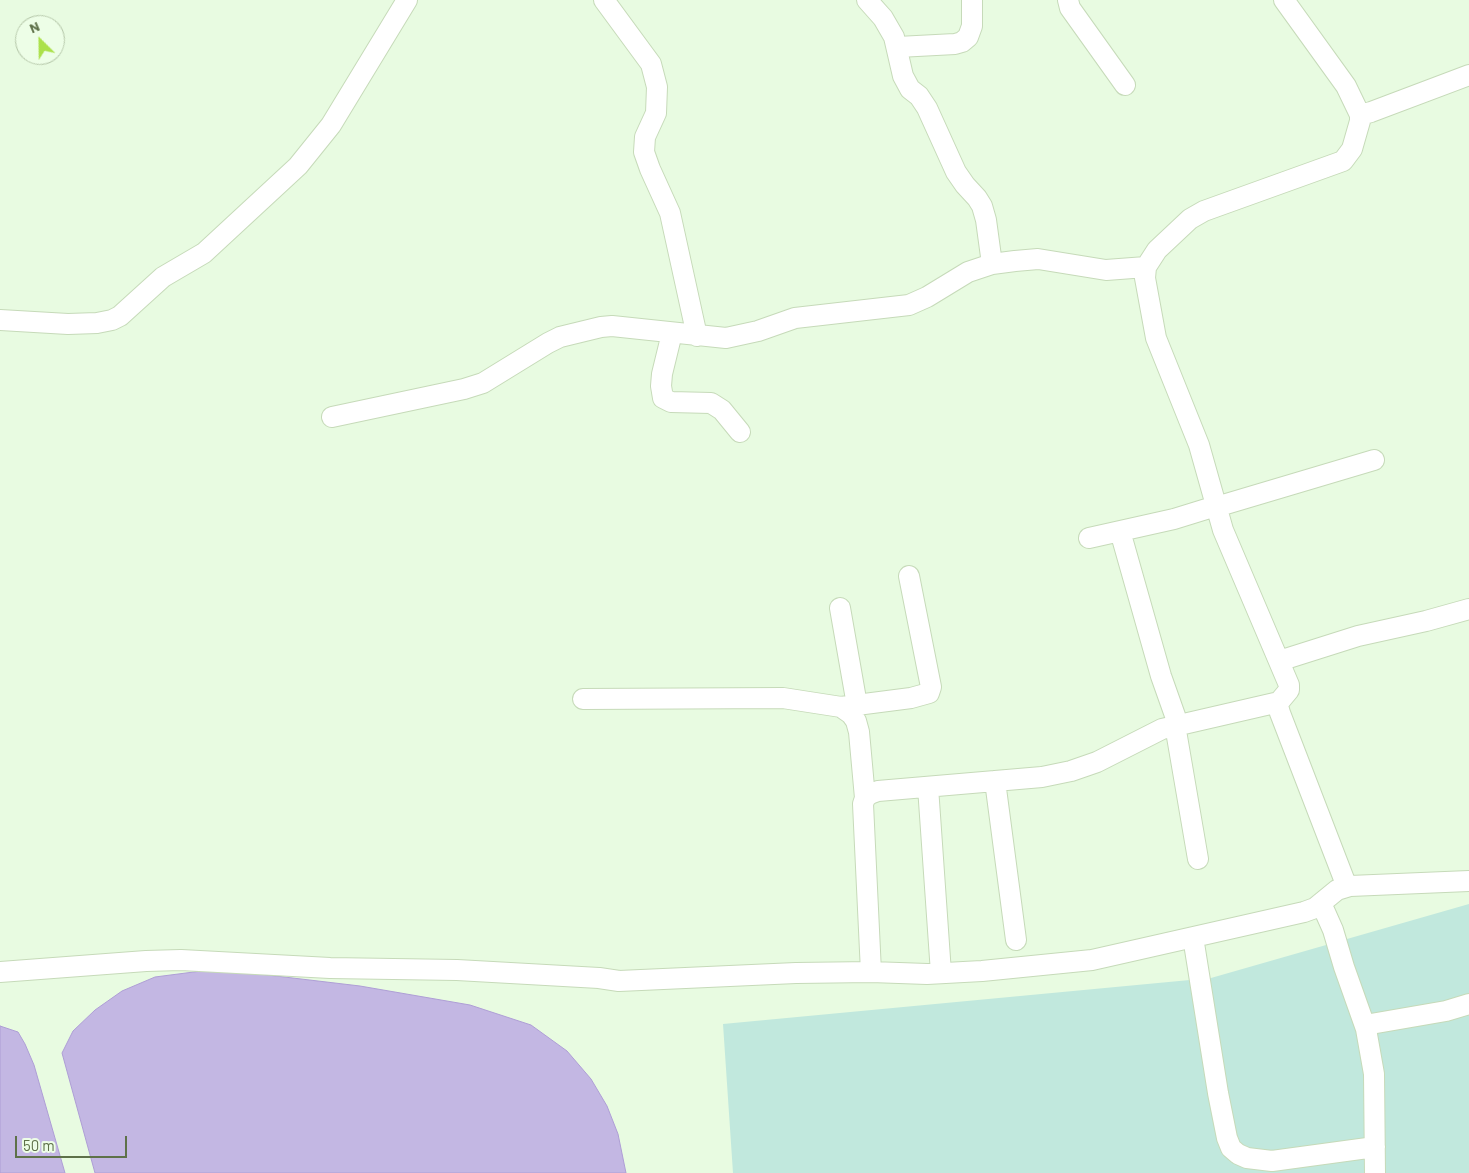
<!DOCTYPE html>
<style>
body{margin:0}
#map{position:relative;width:1469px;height:1173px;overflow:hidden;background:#e8fbe1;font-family:Barlow,sans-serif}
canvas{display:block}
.north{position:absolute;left:15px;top:15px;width:50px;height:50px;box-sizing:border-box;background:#edfee7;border:1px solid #b4c6a8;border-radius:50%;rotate:337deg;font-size:14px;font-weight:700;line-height:20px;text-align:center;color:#5e7149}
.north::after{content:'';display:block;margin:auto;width:18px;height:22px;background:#abe14a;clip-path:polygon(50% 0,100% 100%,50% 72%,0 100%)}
.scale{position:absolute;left:15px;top:1136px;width:112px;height:22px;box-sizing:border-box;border:2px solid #5e7149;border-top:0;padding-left:6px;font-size:15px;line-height:18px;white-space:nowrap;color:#5e7149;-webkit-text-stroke:4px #edfee7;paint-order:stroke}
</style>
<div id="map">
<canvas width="1469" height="1173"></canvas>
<div class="north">N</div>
<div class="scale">50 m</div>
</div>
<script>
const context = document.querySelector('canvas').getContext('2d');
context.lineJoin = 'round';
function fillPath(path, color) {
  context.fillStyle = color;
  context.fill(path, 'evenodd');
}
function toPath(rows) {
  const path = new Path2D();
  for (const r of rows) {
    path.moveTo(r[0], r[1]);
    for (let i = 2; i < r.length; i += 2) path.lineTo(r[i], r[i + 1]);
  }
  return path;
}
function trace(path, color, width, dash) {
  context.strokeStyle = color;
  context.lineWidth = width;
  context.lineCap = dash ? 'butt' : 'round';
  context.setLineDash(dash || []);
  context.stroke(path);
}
fillPath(toPath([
 [1469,904,1469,1173,733,1173,723,1024,1211,978]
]), '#c1e8dd');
const water = toPath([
 [217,969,360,986,470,1005,531,1025,567,1051,591,1079,607,1106,618,1134,626,1173,95,1173,62,1053,73,1031,95,1010,122,991,155,977,217,969],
 [0,1026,18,1032,25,1044,34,1065,65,1173,0,1173,0,1026]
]);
fillPath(water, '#c3b7e3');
trace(water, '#ae9ed5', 1);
const minor = toPath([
 [604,0,651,64,657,87,656,113,645,137,644,152,650,169,670,213,697,336],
 [867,0,883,18,894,37,903,76,910,89,919,96,927,108,956,172,965,185,977,198,982,206,986,220,992,264],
 [1068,0,1070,8,1125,85],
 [1284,0,1346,86,1360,115,1360,121,1352,149,1343,161,1204,211,1190,219,1157,250,1146,267,1145,278,1156,338,1199,445,1223,530,1289,685,1289,690,1279,702,1278,706,1280,713,1347,887],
 [898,47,955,44,962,42,968,37,972,26,972,0],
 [1360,115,1371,112,1469,75],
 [0,320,68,324,97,323,112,320,120,316,163,277,204,253,298,166,331,125,407,0],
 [672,333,662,374,661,386,663,398,671,402,711,403,722,410,740,432],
 [332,417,464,389,483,383,548,343,560,337,601,327,612,326,726,338,758,331,795,318,909,305,927,297,968,272,992,264,1015,261,1038,259,1106,270,1146,267],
 [1216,507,1374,460],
 [1120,531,1161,676,1178,724],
 [1089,538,1174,519,1216,506],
 [840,608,857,705],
 [1279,661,1358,636,1426,621,1469,609],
 [583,699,783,698,841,707,851,714,856,721,859,732,865,798],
 [841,707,911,698,929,693,931,687,909,576],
 [1175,725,1198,859],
 [995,781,1016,940],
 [928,787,941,973],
 [1321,903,1333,930,1344,967,1366,1029,1374,1074,1375,1173],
 [1193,937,1218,1093,1227,1138,1231,1148,1238,1154,1247,1158,1272,1161,1375,1147],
 [0,972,146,961,181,960,330,968,457,970,599,978,619,981,796,973,871,972,927,974,982,971,1092,960,1304,912,1315,908,1337,890,1350,886,1469,881],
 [871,972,863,804,865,798,870,794,878,791,1042,777,1071,771,1097,762,1162,729,1279,702],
 [1365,1025,1446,1011,1469,1004]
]);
trace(minor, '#c6dab9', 22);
trace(minor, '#fff', 20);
</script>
